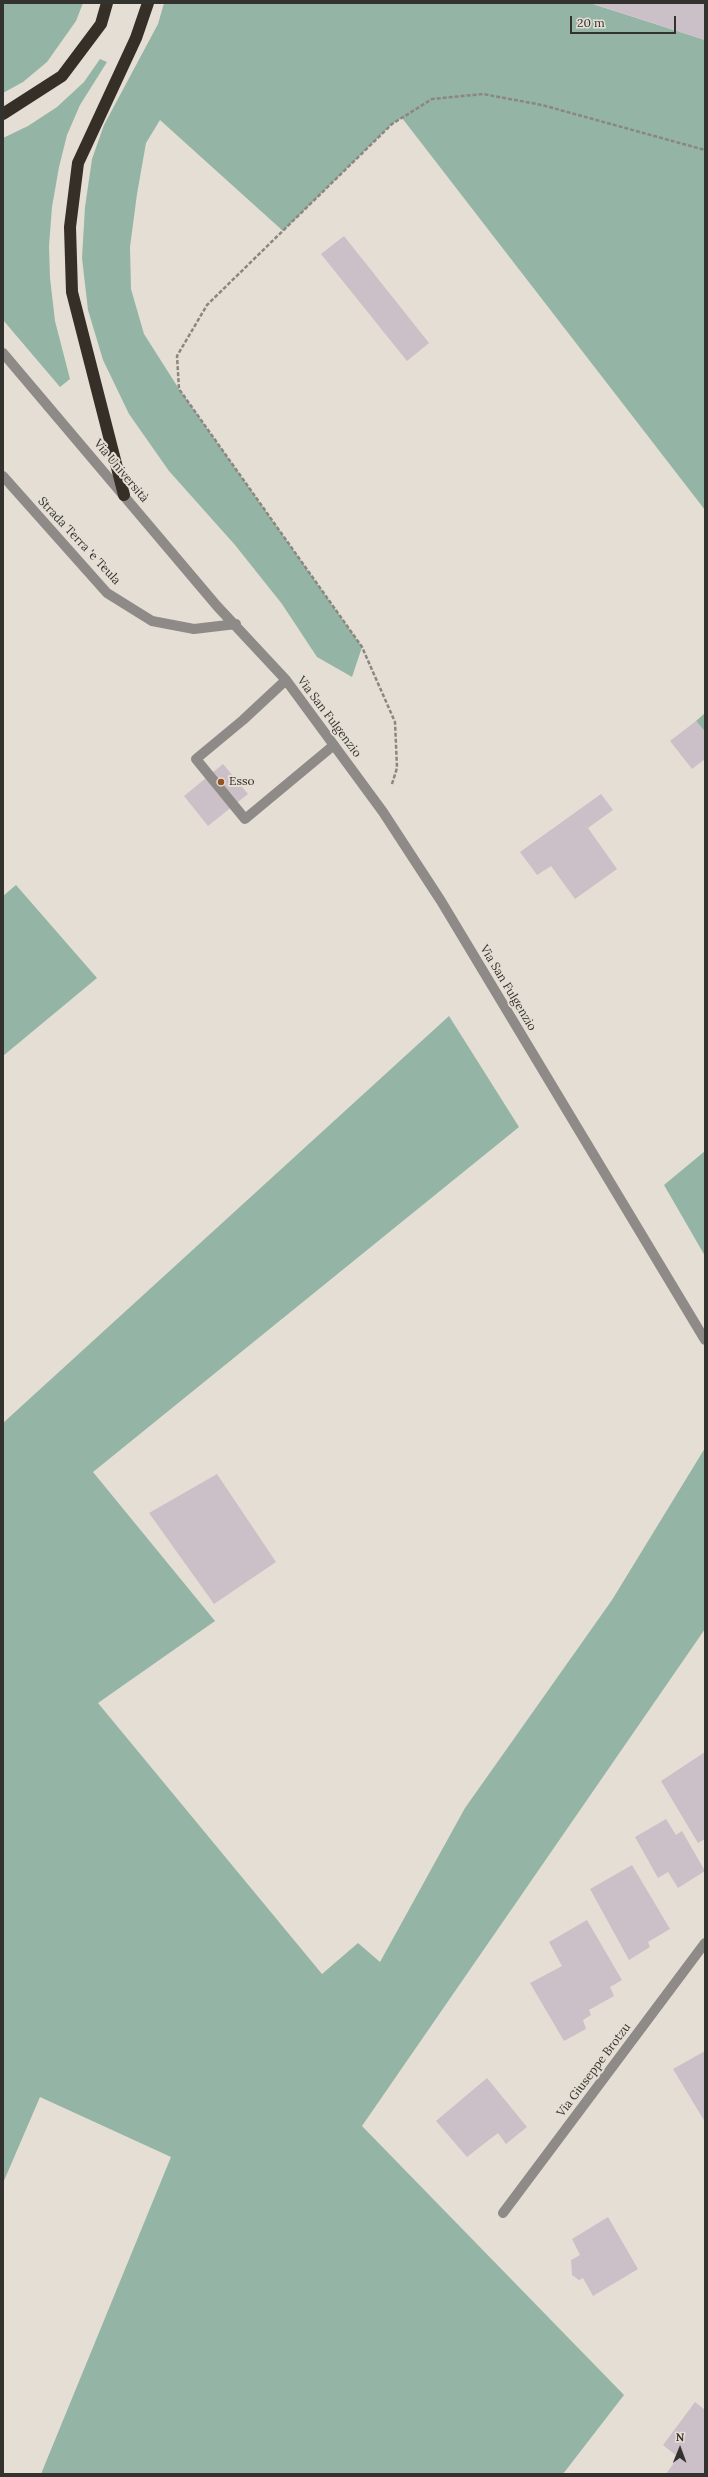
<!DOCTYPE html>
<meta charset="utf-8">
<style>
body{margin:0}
#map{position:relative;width:708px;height:2477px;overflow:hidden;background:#e5ded4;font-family:Lora,serif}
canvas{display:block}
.frame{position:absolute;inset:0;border:4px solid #34322e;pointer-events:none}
.north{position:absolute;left:660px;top:2429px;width:40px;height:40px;-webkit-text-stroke:3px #e5ded4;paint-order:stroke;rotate:1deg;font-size:11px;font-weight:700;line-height:16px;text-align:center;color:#34322e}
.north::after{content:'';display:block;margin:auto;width:14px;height:18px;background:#34322e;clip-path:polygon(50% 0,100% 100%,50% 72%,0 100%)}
.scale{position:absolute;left:570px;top:16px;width:106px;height:18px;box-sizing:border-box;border:2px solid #34322e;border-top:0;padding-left:5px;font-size:12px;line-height:14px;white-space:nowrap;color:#34322e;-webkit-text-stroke:3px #e5ded4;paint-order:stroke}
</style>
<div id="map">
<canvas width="708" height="2477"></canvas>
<div class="frame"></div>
<div class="north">N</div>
<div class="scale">20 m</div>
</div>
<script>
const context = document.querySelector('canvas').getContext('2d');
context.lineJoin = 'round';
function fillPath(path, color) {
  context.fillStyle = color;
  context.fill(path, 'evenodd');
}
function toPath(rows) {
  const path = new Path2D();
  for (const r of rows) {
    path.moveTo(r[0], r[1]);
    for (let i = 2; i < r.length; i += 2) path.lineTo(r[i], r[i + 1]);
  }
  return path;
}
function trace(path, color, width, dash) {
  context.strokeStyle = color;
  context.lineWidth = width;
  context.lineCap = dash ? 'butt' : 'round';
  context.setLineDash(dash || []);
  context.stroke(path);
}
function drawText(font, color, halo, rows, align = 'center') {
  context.font = font + ' Lora,serif';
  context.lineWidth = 4;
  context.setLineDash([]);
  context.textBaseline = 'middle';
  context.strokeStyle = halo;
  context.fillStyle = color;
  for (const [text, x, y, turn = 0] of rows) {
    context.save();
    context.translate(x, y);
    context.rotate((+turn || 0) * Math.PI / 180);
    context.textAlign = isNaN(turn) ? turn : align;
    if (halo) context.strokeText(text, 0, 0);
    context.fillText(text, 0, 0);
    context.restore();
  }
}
fillPath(toPath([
 [3,3,83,3,76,21,47,62,23,82,3,93],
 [164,3,590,3,705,40,705,510,402,118,392,124,283,231,160,120,146,143,137,194,130,247,131,289,144,334,179,389,362,647,352,677,317,657,282,604,235,545,169,471,129,414,103,360,88,310,82,258,85,207,92,159,104,125,158,24],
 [100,59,107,62,80,105,67,135,59,167,52,207,49,246,50,278,55,321,70,379,60,387,3,320,3,138,28,126,57,107,84,82],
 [705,713,705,732,696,721],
 [16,885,97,978,3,1056,3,896],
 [449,1016,519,1127,93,1472,215,1621,98,1703,322,1974,358,1943,380,1962,465,1808,612,1600,705,1448,705,1629,362,2126,624,2395,563,2474,41,2474,171,2157,40,2097,3,2183,3,1423],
 [705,1151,705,1256,664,1185]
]), '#94b5a5');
fillPath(toPath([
 [591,3,705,3,705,40],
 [344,236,429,343,407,361,321,254],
 [696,721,705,732,705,759,692,769,670,741],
 [223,764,248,794,208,826,184,796],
 [601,794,613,810,588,828,617,869,575,899,551,866,537,875,520,852],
 [217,1474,276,1562,214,1604,149,1513],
 [705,1752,705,1839,698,1843,661,1781],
 [666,1819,676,1835,682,1831,705,1871,678,1888,668,1872,658,1878,635,1837],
 [632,1865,670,1929,648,1942,650,1947,629,1960,590,1889],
 [587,1920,622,1980,610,1987,614,1996,589,2010,591,2015,583,2020,586,2029,564,2041,530,1983,562,1966,549,1942],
 [705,2051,705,2122,673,2069],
 [487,2078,527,2127,506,2144,498,2133,467,2157,436,2121],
 [608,2217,638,2269,593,2296,583,2278,579,2280,572,2275,571,2260,580,2255,572,2239],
 [695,2402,705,2410,705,2474,666,2474,678,2457,663,2445]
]), '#cbc0c8');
trace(toPath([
 [392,784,397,768,395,722,362,647,179,389,177,356,207,305,392,124,432,99,483,94,542,105,705,150]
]), '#8b8780', 2.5, [4, 2]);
trace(toPath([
 [3,353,217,606,286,680,383,812,441,901,705,1340],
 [3,476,107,593,152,621,194,629,236,624],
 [286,680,243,720,196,759,245,819,334,745],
 [503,2213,705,1943]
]), '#8e8a87', 10);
trace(toPath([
 [3,114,62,76,101,24,107,3],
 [124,495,72,292,70,227,78,163,136,38,148,3]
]), '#362f28', 12);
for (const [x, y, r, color] of [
 [221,782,4,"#94531e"]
]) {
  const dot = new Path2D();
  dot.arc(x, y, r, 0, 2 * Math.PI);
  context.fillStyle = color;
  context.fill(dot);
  trace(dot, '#e5ded4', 1.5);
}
drawText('12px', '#34322e', '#e5ded4', [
 ["Via Università",121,471,50],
 ["Strada Terra 'e Teula",79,541,47],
 ["Via San Fulgenzio",329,717,53],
 ["Via San Fulgenzio",508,988,59],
 ["Via Giuseppe Brotzu",594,2070,-53]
]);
drawText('12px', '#34322e', '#e5ded4', [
 ["Esso",229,782]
], 'left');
</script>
